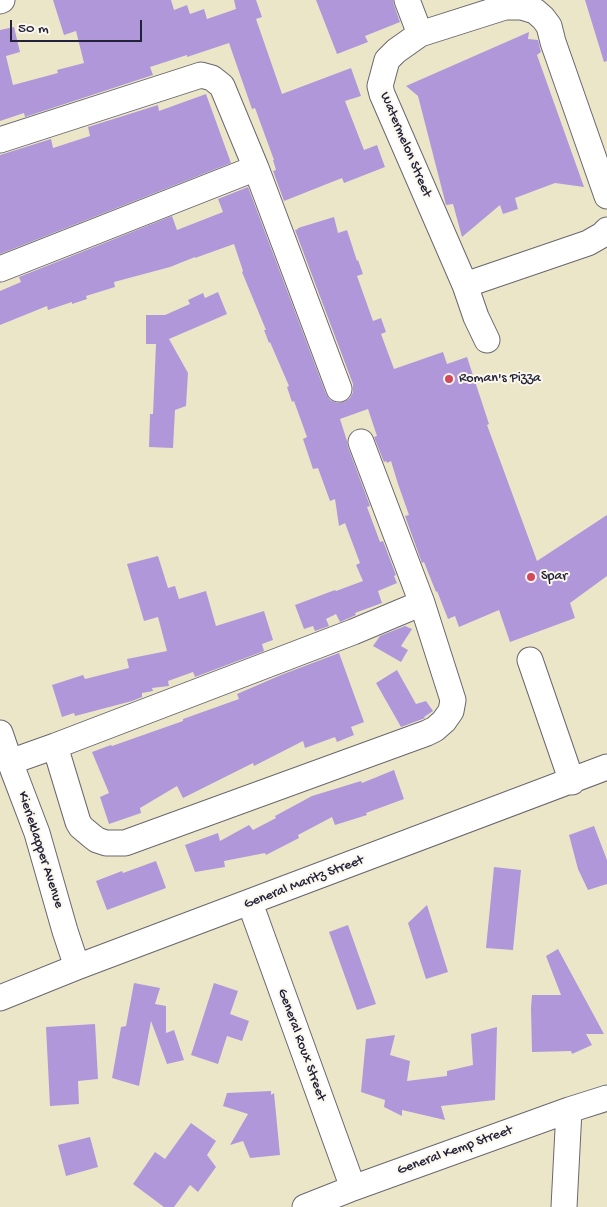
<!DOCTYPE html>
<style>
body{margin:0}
#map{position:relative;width:607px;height:1207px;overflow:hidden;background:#ece6c9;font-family:"Gochi Hand",sans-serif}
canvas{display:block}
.scale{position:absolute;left:10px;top:20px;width:132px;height:22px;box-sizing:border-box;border:2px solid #22223b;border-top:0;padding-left:6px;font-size:15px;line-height:18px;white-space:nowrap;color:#22223b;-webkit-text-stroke:4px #fbf7ec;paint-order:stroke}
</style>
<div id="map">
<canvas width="607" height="1207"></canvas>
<div class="scale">50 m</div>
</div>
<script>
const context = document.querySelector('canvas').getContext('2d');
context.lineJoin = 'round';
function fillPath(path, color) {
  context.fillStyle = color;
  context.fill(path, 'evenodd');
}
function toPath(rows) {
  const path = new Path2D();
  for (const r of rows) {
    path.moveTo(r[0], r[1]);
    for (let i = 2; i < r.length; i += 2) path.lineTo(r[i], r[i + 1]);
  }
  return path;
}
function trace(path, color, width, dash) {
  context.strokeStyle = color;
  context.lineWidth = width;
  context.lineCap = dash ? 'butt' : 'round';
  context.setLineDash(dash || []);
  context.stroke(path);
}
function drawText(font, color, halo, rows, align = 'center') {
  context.font = font + ' "Gochi Hand",sans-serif';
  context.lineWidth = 4;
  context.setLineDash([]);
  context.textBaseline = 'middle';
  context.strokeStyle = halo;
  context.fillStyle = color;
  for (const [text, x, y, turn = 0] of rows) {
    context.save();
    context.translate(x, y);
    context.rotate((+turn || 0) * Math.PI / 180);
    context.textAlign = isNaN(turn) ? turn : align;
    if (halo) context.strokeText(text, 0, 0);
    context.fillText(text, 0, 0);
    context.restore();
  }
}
fillPath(toPath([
 [53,0,171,0,174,10,187,5,190,14,204,9,207,19,236,9,234,0,256,0,262,17,256,19,282,94,351,68,361,96,345,101,364,150,377,145,385,167,344,183,342,178,284,201,273,171,276,170,273,160,274,160,255,108,252,109,229,43,187,57,187,55,150,67,153,75,25,117,24,113,0,121,0,30,14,27,20,52,6,56,13,85,58,73,57,70,84,63,76,31,64,35],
 [316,0,393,0,394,5,400,22,365,36,368,42,337,54],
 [585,0,607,0,607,61,604,62],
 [529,32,528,39,538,40,541,52,537,55,584,187,555,183,515,198,518,209,503,214,500,205,462,237,453,204,446,205,418,96,406,86],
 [206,94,231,163,0,254,0,155,51,139,53,148,90,136,88,127,158,105,159,111],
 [248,187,326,394,330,400,337,403,344,402,350,398,353,392,353,384,295,230,298,229,298,228,334,217,338,233,347,230,357,261,358,260,363,274,357,276,373,321,381,318,386,332,381,334,394,369,443,352,447,364,467,357,489,424,487,425,537,561,607,515,607,576,570,603,575,618,510,642,499,610,459,627,455,616,448,619,437,591,436,592,424,562,422,563,405,516,409,515,398,484,391,461,387,463,386,461,384,462,374,437,377,436,368,409,340,419,347,441,348,447,370,506,367,507,380,542,383,541,396,575,394,576,397,583,378,591,382,603,355,613,356,615,340,622,336,614,326,619,329,626,315,631,313,626,304,629,295,605,335,590,336,591,363,581,356,565,360,563,345,523,339,526,335,499,330,501,318,468,313,469,303,439,307,437,294,401,292,402,287,387,289,386,270,342,269,343,264,330,266,330,242,272,243,271,234,244,195,258,195,257,170,267,114,282,115,287,86,296,87,299,72,304,72,302,48,310,47,306,0,325,0,291,21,282,19,277,172,216,177,230,223,212,218,199],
 [218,292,227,314,169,339,188,373,186,406,175,410,173,448,149,447,150,414,153,414,156,344,146,344,146,315,165,315,190,304,188,300,203,293,205,298],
 [158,556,168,588,175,586,179,599,206,591,216,626,264,611,273,640,262,644,264,651,195,677,193,672,168,681,169,686,152,688,153,691,142,693,142,697,132,701,75,716,74,713,62,717,52,685,83,675,85,679,129,668,127,659,167,651,158,617,144,621,127,564],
 [405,626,412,629,401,646,408,650,401,662,373,646,380,636],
 [339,653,364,722,351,727,354,735,337,742,335,737,305,748,303,741,254,766,253,763,183,798,177,786,140,808,141,813,109,824,100,797,109,793,92,752,111,745,112,746,183,721,183,719,239,699,237,694,281,675],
 [397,670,416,704,426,701,433,711,424,717,425,718,401,727,376,683],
 [394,770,404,799,366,813,367,815,335,825,332,817,298,835,299,838,266,855,265,853,224,861,225,867,195,872,185,845,218,833,220,841,249,825,253,830,276,818,275,816,312,796,361,781,362,783],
 [594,826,607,860,607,884,588,890,578,869,569,835],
 [156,861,166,888,107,910,96,881,122,871,123,873],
 [494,867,521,870,513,950,486,948],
 [427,905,448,972,426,979,408,923],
 [348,925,376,1004,357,1010,329,932],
 [558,949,604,1034,586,1034,592,1045,572,1054,571,1051,532,1052,531,1008,532,995,561,995,546,956],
 [134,983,160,988,155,1004,166,1006,166,1033,174,1030,184,1060,167,1064,151,1021,139,1086,112,1078,121,1027,126,1026],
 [214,983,238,991,230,1014,249,1021,242,1041,227,1036,218,1064,191,1055],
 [95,1024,98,1079,78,1081,79,1104,50,1106,46,1027],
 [497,1027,495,1100,441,1106,445,1120,402,1110,402,1116,384,1107,385,1100,361,1092,366,1039,395,1035,390,1055,410,1061,407,1081,447,1076,447,1071,473,1065,471,1034],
 [271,1091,271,1095,274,1093,280,1155,250,1158,243,1141,230,1145,248,1114,223,1106,227,1093],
 [191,1123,216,1141,207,1155,216,1167,198,1192,190,1185,174,1207,164,1207,133,1184,155,1152,165,1159],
 [90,1137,98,1167,66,1176,58,1145]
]), '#b097da');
const minor = toPath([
 [407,0,420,34],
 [0,1,2,0],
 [0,140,201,75,212,78,222,86,256,168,339,389],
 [607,196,553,42,549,26,543,18,535,11,522,7,505,7,420,34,396,51,387,60,380,86,382,94,465,285,588,243,602,235,607,230],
 [0,269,256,168],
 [465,285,476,317,487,340],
 [530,660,572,782],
 [0,733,10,762,37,833,65,931,77,967],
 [55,746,78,822,81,827,93,837,97,840,106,843,125,843,427,733,435,729,444,721,451,711,453,700,422,603,361,442],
 [10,762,55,746,353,632,422,603],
 [250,903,353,1188],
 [0,998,77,967,607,767],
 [305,1207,353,1188,569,1110,607,1098],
 [564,1207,569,1110]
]);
trace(minor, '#69676d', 27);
trace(minor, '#fff', 25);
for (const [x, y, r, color] of [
 [449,379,5,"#d1495b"],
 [531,577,5,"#d1495b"]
]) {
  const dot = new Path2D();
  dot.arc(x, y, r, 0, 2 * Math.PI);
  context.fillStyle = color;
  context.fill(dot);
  trace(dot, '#fbf7ec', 2);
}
drawText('14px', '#22223b', '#fbf7ec', [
 ["Watermelon Street",405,145,67],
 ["Kierieklapper Avenue",40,850,72],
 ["General Maritz Street",304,883,-21],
 ["General Roux Street",301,1045,70],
 ["General Kemp Street",455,1151,-20]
]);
drawText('14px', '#22223b', '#fbf7ec', [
 ["Roman's Pizza",459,379],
 ["Spar",541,577]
], 'left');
</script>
